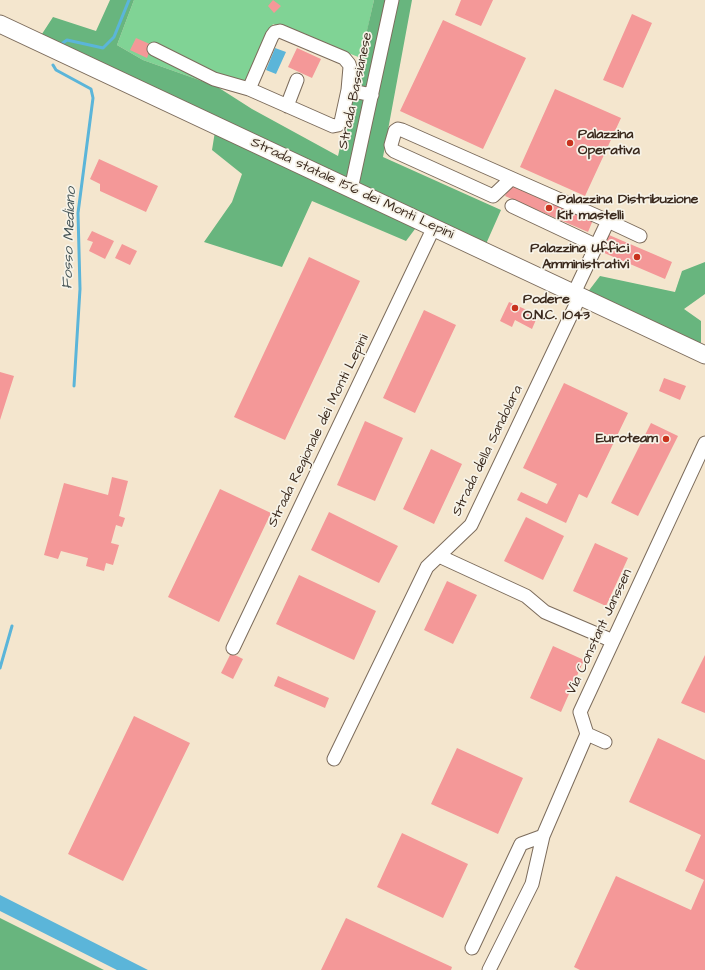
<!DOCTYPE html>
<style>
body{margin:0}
canvas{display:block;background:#f4e6ce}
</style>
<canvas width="705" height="970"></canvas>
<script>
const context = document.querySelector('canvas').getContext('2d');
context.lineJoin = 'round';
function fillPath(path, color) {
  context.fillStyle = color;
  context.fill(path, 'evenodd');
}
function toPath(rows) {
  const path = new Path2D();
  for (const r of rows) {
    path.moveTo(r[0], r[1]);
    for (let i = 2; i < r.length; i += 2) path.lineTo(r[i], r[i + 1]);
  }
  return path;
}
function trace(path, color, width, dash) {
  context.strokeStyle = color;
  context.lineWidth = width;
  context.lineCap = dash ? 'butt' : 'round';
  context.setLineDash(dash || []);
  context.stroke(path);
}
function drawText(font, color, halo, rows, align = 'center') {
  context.font = font + ' "Architects Daughter",sans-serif';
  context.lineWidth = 3.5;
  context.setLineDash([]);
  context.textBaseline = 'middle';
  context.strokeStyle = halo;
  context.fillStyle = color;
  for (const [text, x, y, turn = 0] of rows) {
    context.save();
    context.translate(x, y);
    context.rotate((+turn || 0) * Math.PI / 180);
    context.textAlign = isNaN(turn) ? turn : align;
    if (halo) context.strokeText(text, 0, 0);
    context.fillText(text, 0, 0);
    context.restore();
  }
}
fillPath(toPath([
 [134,0,374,0,361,58,273,24,244,91,216,86,143,60,117,45]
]), '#80d395');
fillPath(toPath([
 [110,0,134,0,117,45,143,60,216,86,252,109,338,156,374,0,412,0,383,157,501,210,486,244,424,217,406,241,312,201,282,267,204,242,232,202,242,174,212,150,217,119,40,37,53,17,96,31],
 [705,262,705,294,684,309,701,321,701,345,587,293,600,276,675,292,682,271],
 [0,918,104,970,0,970]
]), '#68b57e');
fillPath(toPath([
 [275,48,286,52,276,74,266,70],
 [0,895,148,970,117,970,0,911]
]), '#5bb5d9');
trace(toPath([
 [60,45,67,40,103,48,114,37,129,0],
 [53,65,56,70,91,89,93,98,78,213,80,289,74,386],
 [0,668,12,626]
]), '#5bb5d9', 3);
fillPath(toPath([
 [273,0,281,6,274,13,268,6],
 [461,0,493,0,481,26,455,15],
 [632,14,652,23,623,88,603,80],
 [443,20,526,58,483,149,400,111],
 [136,38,152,45,147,58,130,50],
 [297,48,321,59,312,78,288,67],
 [555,89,621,118,585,196,520,167],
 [99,159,158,186,146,212,100,191,100,184,90,179],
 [511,184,593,220,588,232,505,196],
 [92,231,114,241,105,259,89,251,93,242,87,240],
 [609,235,672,262,665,279,602,252],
 [122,244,137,251,130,265,115,258],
 [309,257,360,281,285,440,234,417],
 [509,302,538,315,532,329,515,320,512,327,500,321],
 [424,310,456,325,415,413,383,398],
 [0,372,14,376,0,420],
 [664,378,686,386,680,400,659,391],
 [564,383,628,413,587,498,579,494,566,523,517,500,521,492,547,504,557,484,523,468],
 [365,421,403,438,375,501,337,485],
 [651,423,678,436,638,516,611,503],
 [431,449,462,464,434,524,403,509],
 [112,477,128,481,119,516,125,518,122,527,116,525,111,543,119,545,113,565,106,563,104,571,86,566,88,558,61,551,58,559,44,555,64,483,108,495],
 [220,489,271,513,219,622,168,597],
 [329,512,398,546,379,583,311,550],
 [526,517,564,536,543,580,504,561],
 [595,543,628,558,606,606,573,591],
 [299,575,376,611,354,660,276,624],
 [447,581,477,595,453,644,424,630],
 [553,646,584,660,561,712,530,698],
 [231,653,243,659,233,679,221,673],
 [705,655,705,713,681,703],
 [278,676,329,698,325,708,274,686],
 [134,716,190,743,123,881,68,854],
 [658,738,705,760,705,970,580,970,574,967,616,876,691,910,704,880,685,871,701,835,629,802],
 [457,748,523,778,498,834,431,804],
 [402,833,468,864,443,918,377,887],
 [346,918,452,967,451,970,321,970]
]), '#f49898');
const minor = toPath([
 [154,49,214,79,249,89],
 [348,90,350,67,349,64,344,58,280,31,275,32,272,36,249,89,333,126,338,125,341,122,348,90,372,95],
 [287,106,297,80],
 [511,179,493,196,394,151,392,149,391,145,395,131,398,129,402,130,608,221,574,293],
 [351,189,392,0],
 [512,206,597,246],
 [608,221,640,236],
 [439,556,526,596,545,612,613,641],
 [233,648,434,227],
 [587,734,605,742],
 [334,759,427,567,471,525,580,296],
 [472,948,521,844,543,836],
 [489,970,532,884,543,836,587,734,580,712,705,443]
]);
const major = toPath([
 [0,24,705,355]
]);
trace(minor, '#7c6c5c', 15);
trace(major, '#7c6c5c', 19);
trace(minor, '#fff', 13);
trace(major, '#fff', 17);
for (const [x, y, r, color] of [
 [570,143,4,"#c8321e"],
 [549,208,4,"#c8321e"],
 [637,257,4,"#c8321e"],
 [515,308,4,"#c8321e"],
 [666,439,4,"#c8321e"]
]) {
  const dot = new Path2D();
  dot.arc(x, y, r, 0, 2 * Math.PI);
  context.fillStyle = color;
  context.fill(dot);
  trace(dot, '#f7f3e8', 1.5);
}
drawText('14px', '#3b2a1e', '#f7f3e8', [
 ["Strada Bassianese",356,91,-78],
 ["Strada statale 156 dei Monti Lepini",352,189,25],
 ["Strada Regionale dei Monti Lepini",319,431,-64],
 ["Strada della Sandolara",488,451,-64],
 ["Via Constant Janssen",600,632,-65]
]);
drawText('bold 14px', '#3b2a1e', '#f7f3e8', [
 ["Palazzina",578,135],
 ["Operativa",578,151],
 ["Palazzina Distribuzione",557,200],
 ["Kit mastelli",557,216],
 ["Palazzina Uffici",629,249,"right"],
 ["Amministrativi",629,265,"right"],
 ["Podere",523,300],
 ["O.N.C. 1043",523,316],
 ["Euroteam",658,439,"right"]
], 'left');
drawText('italic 15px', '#455456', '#f7f3e8', [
 ["Fosso Mediano",70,238,-88]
]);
</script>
